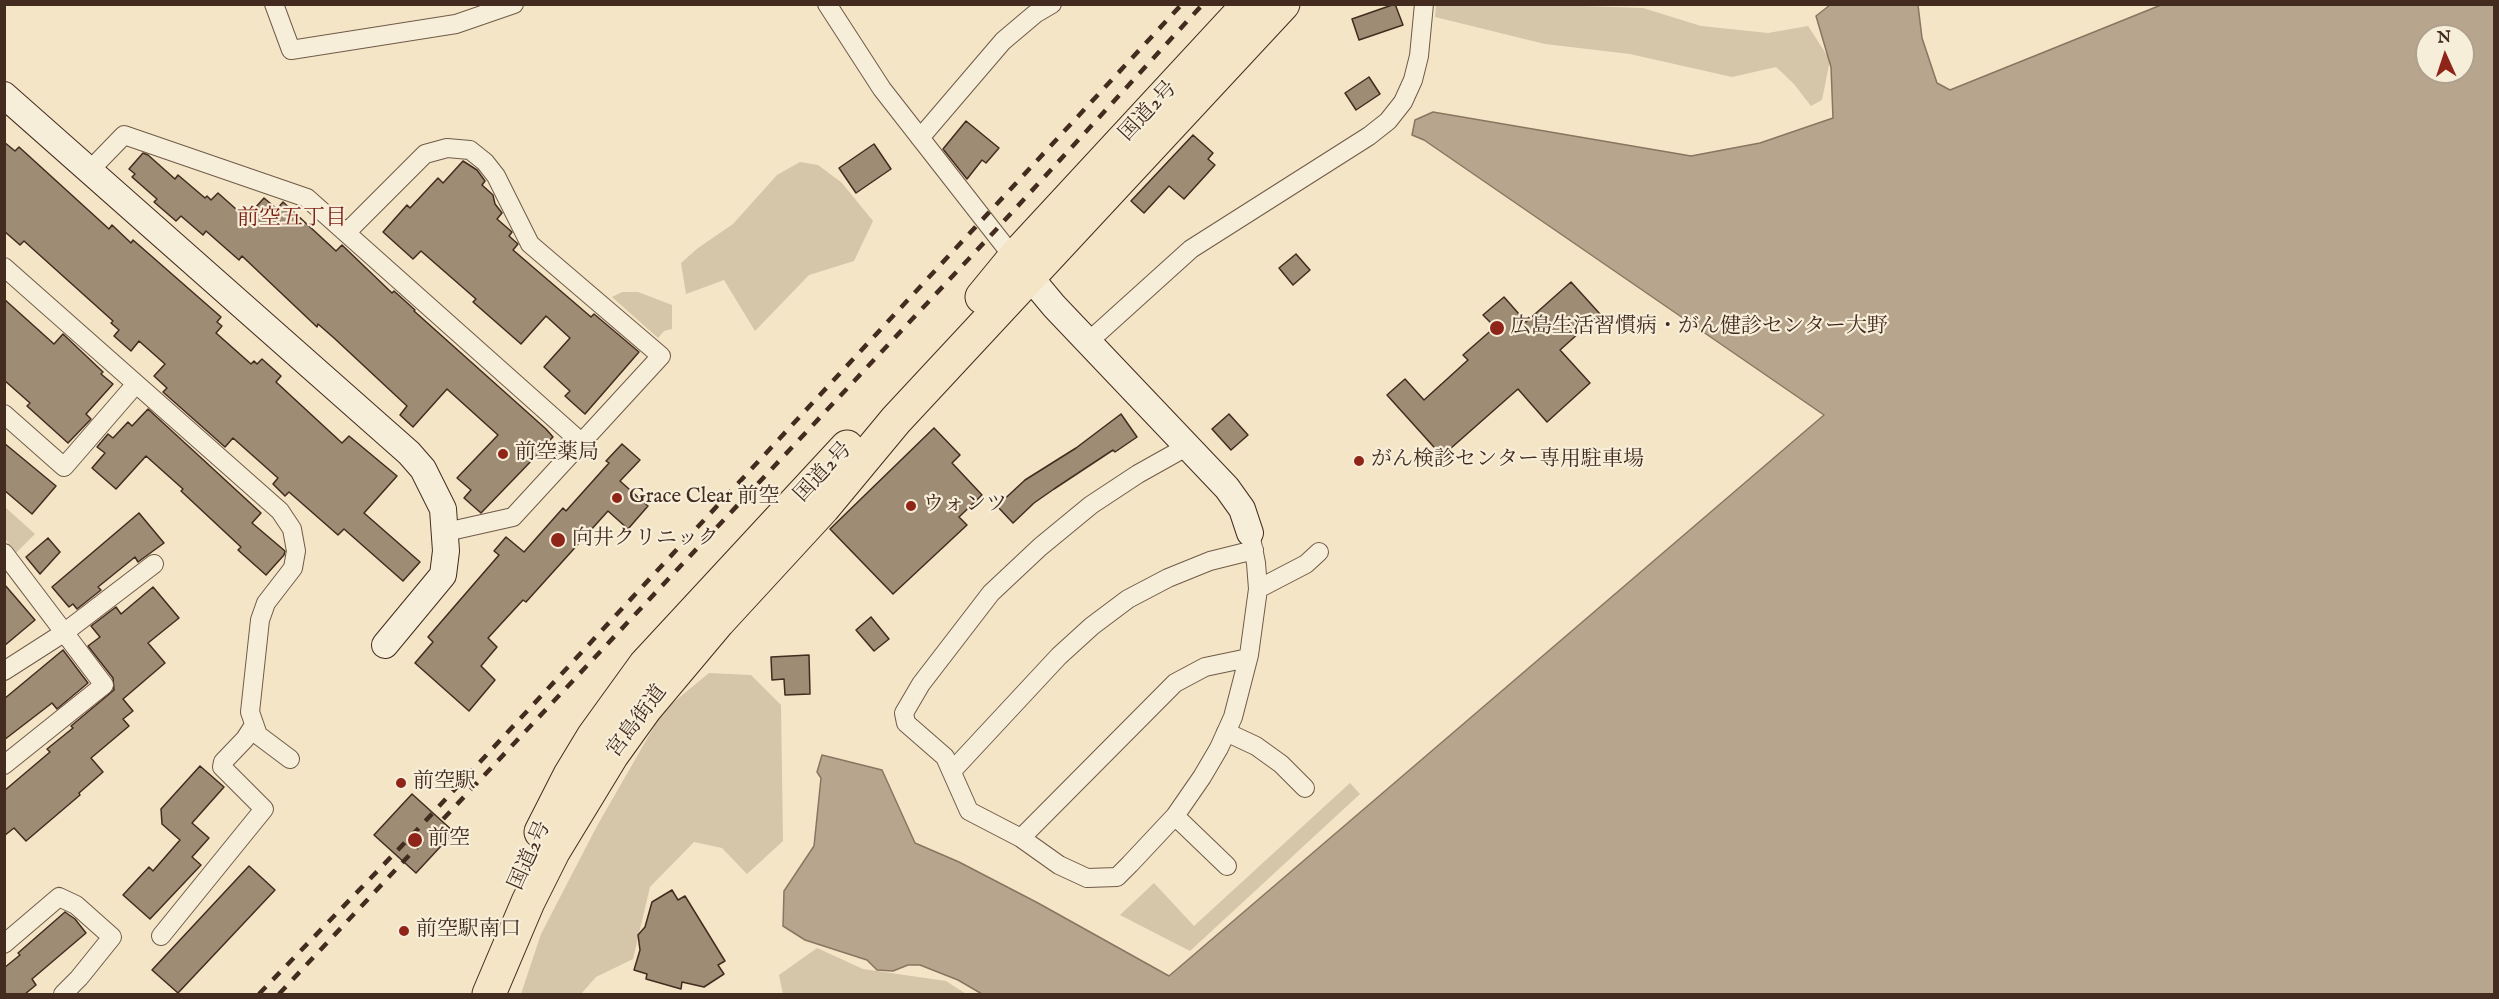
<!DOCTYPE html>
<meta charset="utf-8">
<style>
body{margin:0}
#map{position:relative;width:2499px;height:999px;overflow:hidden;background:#f3e5c5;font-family:"IM FELL English",serif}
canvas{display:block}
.frame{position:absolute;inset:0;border:6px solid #432b1f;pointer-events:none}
.north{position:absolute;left:2415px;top:24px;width:60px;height:60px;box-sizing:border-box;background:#f7eed9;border:2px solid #afa08f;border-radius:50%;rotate:357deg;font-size:16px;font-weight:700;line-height:24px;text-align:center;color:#432b1f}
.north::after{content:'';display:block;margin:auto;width:21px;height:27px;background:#8f2418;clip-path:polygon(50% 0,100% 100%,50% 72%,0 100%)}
</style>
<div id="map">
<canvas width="2499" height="999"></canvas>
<div class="frame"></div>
<div class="north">N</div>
</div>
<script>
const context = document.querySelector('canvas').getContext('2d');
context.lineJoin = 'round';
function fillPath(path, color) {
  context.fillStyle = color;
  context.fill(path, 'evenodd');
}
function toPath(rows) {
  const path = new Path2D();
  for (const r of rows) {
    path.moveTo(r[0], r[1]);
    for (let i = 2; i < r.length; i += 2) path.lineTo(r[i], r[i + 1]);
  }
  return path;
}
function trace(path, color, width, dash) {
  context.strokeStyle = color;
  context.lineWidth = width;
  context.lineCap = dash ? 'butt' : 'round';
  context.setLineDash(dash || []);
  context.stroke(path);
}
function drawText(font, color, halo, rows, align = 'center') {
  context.font = font + ' "IM FELL English","Noto Serif JP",serif';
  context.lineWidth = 4.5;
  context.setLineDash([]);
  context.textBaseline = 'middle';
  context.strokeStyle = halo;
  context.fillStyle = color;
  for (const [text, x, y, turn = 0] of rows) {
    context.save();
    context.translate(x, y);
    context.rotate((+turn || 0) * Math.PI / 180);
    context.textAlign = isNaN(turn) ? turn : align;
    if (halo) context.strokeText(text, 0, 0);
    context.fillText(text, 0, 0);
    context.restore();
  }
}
fillPath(toPath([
 [1553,5,1643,8,1701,26,1768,33,1808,26,1830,60,1822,100,1811,106,1794,84,1776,67,1732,77,1630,54,1545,44,1435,17,1436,5],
 [800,162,818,165,842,183,873,221,854,261,809,275,755,331,724,280,686,294,681,263,698,248,733,224,777,175],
 [622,292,638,292,672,305,672,329,664,331,658,338,612,297],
 [5,507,35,534,16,553,5,539],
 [709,673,751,675,781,705,783,841,747,874,722,848,694,842,650,887,633,959,596,977,581,994,521,994,541,934,597,826,663,711],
 [1350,783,1360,794,1190,951,1120,915,1154,883,1194,926],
 [817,948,863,969,946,981,966,994,783,994,779,975]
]), '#d5c5a9');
const water = toPath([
 [1830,5,1918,5,1922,38,1937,83,1950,90,2161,5,2494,5,2494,994,982,994,958,980,920,965,908,965,893,971,877,970,867,960,805,940,783,926,784,891,814,846,821,778,817,772,822,755,882,770,915,843,959,862,1038,903,1169,976,1824,415,1424,140,1412,135,1415,120,1433,112,1691,156,1760,143,1833,118,1831,67,1816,16,1830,5],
 [2427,36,2463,36,2463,72,2427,72,2427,36]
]);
fillPath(water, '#b7a68d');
trace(water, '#897561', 1.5);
const building = toPath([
 [1395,4,1403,25,1359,40,1352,19,1395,4],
 [1369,77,1380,94,1356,110,1345,93,1369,77],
 [966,121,999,148,986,163,982,160,967,179,943,149,966,121],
 [1193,135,1213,153,1208,159,1215,165,1184,199,1169,186,1144,213,1131,201,1193,135],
 [4,142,15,151,19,147,109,229,112,225,131,243,133,240,221,317,217,322,222,326,216,333,251,364,254,361,257,364,262,359,281,376,276,382,342,443,349,436,397,476,364,513,420,562,403,581,344,529,338,535,289,492,285,496,273,484,278,478,233,438,225,447,163,392,167,388,154,376,165,364,139,341,131,351,114,336,119,330,111,323,113,321,24,241,20,245,4,231,4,142],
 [874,144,891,169,856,193,839,168,874,144],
 [143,153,148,155,175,179,178,175,205,198,207,196,211,200,218,193,246,218,264,198,277,209,283,202,336,251,342,245,392,293,394,291,415,310,414,311,546,429,553,437,547,443,551,446,539,459,536,456,481,513,464,498,471,490,457,478,498,435,447,389,413,427,400,415,407,406,334,338,318,324,317,327,242,256,239,260,206,231,203,235,181,216,176,221,154,202,157,199,132,177,135,174,129,169,143,153],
 [463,161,477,170,485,181,482,185,493,195,495,204,502,213,497,219,512,232,509,236,518,244,513,250,591,317,594,314,639,352,585,414,565,396,570,391,544,367,570,338,546,316,521,344,473,302,476,299,421,251,413,259,383,232,407,205,410,208,438,178,443,183,463,161],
 [1296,254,1310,270,1293,285,1279,268,1296,254],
 [1571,282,1600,314,1560,350,1590,383,1547,422,1518,389,1442,456,1387,395,1405,379,1424,400,1468,360,1463,355,1495,327,1483,315,1504,297,1526,322,1571,282],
 [4,299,54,344,63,334,103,372,101,374,113,384,86,414,91,419,68,443,27,406,30,403,4,380,4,299],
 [148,409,261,513,252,523,285,551,284,555,266,575,238,550,241,547,181,491,183,489,146,456,116,489,92,468,105,453,97,447,108,434,113,438,128,422,132,426,148,409],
 [1121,414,1137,437,1115,452,1113,450,1054,489,1034,503,1013,523,997,506,1025,480,1076,448,1121,414],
 [1229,414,1248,435,1231,450,1212,429,1229,414],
 [934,428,960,455,952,463,982,495,959,517,967,525,893,594,830,529,934,428],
 [4,443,56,486,32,514,4,490,4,443],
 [622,444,640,460,620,481,648,506,628,529,608,511,526,602,523,600,488,638,497,647,481,666,495,680,469,711,415,663,433,642,428,637,499,555,494,551,506,537,524,552,563,508,566,511,609,463,606,461,622,444],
 [139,513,164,543,138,562,135,557,98,587,101,590,77,609,73,604,69,607,52,587,139,513],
 [48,538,60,552,40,574,26,557,48,538],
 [4,584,35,620,4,646,4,584],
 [153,587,179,618,148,643,165,663,123,699,133,711,123,719,129,726,91,758,103,772,79,793,80,795,26,841,14,828,4,836,4,791,50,752,47,749,73,728,71,726,114,690,113,678,88,646,100,637,91,626,116,607,121,614,153,587],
 [871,617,889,639,874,651,856,630,871,617],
 [63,650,88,683,57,709,52,703,4,740,4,699,63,650],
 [809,655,810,694,785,695,784,679,772,680,771,657,809,655],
 [200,766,224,787,192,823,209,838,192,857,201,865,150,919,123,895,149,867,153,871,180,840,162,824,161,809,200,766],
 [412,794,454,832,416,873,374,835,412,794],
 [249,866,275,890,178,993,152,970,249,866],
 [672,890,678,900,685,896,725,961,718,965,724,974,704,987,682,982,681,989,646,979,647,974,634,970,640,950,638,935,645,927,652,902,672,890],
 [65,912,75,919,86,933,32,979,36,985,25,994,4,994,4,968,20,955,18,953,65,912]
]);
fillPath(building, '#9f8c75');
trace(building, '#432b1f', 1.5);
const street = toPath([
 [274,4,291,50,456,24,514,4],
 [827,4,882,89,1018,263],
 [920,138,1003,41,1035,14,1052,4],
 [91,169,124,135,307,198,582,443],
 [346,233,425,154,447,148,470,150,485,162,496,176,530,244,661,356,513,517,446,532],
 [4,267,280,511,292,529,296,551,293,568,266,603,260,620,250,712,258,735,290,759],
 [1088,342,1191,249,1369,136,1388,121,1403,102,1413,80,1419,56,1424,4],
 [4,414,64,467,135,385],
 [1188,446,1138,474,1091,505,1040,547,991,593,921,684,904,713,906,723,945,757,969,811,1021,838,1059,865,1087,878,1117,877,1130,864,1175,816,1202,777,1219,748,1233,717,1249,655,1258,589,1256,563,1250,533],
 [4,553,104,685,4,765],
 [1258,589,1306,564,1319,552],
 [4,671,65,632,154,564],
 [1226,732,1256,746,1281,764,1305,788],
 [952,771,1059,656,1092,626,1128,599,1168,578,1210,561,1254,550],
 [1175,816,1227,866],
 [1021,838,1175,683,1205,667,1248,658],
 [161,936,264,809,222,767,223,762,245,739,254,725],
 [4,944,59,897,76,905,112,937,79,978,63,994]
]);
const secondary = toPath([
 [4,95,409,453,423,469,443,509,446,551,443,575,385,645],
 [1029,276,1054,306,1227,488,1242,509,1250,533]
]);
const highway = toPath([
 [982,297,1014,258,1249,4],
 [541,832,570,775,593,737,645,665,847,447],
 [489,994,528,902,553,852,612,755,645,709,718,622,823,508,896,420,1283,4]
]);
trace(street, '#6f5a48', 20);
trace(secondary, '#432b1f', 28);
trace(highway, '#432b1f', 35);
trace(street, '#f7eed9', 18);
trace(secondary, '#f7eed9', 26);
trace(highway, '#f3e5c5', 33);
trace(toPath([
 [259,994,417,830,1182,4],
 [279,994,993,233,1203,4]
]), '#432b1f', 4.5, [10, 10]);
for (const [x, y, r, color] of [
 [1497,328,8,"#8f2418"],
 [503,454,6,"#8f2418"],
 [1359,461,6,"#8f2418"],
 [617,498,6,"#8f2418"],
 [911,506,6,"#8f2418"],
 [558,540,8,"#8f2418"],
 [401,783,6,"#8f2418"],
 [415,840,8,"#8f2418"],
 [404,931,6,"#8f2418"]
]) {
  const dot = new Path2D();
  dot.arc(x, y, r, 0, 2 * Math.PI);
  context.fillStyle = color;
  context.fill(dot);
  trace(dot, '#f7eed9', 2);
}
drawText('21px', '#432b1f', '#f7eed9', [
 ["国道2号",1149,112,-47],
 ["国道2号",824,473,-47],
 ["宮島街道",638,722,-53],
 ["国道2号",531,856,-66]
]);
drawText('21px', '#432b1f', '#f7eed9', [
 ["広島生活習慣病・がん健診センター大野",1510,328],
 ["前空薬局",515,454],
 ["がん検診センター専用駐車場",1371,461],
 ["Grace Clear 前空",629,498],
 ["ウォンツ",923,506],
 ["向井クリニック",572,540],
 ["前空駅",413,783],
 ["前空",428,840],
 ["前空駅南口",416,931]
], 'left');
drawText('22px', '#7a1f14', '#f7eed9', [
 ["前空五丁目",292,219]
]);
</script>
